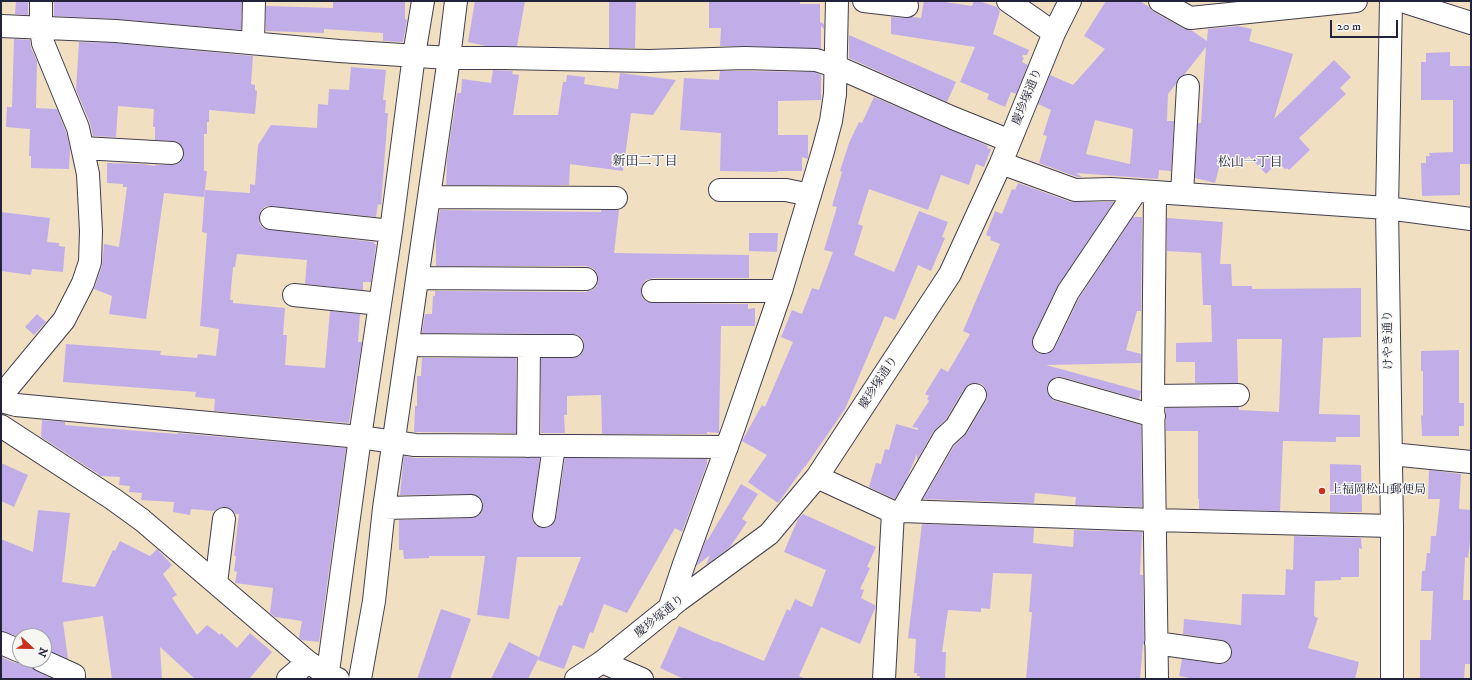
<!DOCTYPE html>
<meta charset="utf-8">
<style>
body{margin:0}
#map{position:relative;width:1472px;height:680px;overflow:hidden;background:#f1dfc1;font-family:"IM FELL DW Pica",serif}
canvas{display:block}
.frame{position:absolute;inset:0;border:2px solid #22223b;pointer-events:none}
.north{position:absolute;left:12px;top:628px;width:40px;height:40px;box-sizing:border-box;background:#f6f6f2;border:1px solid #a1a1a9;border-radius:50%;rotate:112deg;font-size:11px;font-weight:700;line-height:16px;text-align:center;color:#22223b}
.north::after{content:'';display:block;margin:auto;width:14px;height:18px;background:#c8321e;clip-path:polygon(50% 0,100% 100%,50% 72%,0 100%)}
.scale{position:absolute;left:1330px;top:20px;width:68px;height:18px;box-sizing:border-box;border:2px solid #22223b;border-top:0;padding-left:5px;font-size:12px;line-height:14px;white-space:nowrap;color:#22223b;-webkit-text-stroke:3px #f6f6f2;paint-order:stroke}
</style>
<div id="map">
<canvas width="1472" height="680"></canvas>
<div class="frame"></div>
<div class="north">N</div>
<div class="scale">20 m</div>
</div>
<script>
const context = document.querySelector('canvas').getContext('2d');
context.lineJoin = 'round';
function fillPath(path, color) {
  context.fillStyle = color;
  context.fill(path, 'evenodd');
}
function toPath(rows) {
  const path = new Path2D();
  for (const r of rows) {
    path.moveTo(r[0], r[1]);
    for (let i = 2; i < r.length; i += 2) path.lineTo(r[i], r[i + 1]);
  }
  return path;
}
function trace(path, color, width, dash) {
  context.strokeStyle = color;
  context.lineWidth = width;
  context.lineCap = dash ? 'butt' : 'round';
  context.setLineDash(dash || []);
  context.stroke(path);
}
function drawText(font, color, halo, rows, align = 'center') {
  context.font = font + ' "IM FELL DW Pica","Noto Serif JP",serif';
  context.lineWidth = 3;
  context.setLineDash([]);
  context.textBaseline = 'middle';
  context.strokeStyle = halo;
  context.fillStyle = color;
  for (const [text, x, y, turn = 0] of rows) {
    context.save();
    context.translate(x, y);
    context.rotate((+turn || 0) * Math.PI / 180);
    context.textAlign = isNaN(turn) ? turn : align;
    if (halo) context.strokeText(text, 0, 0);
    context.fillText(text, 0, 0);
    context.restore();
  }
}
fillPath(toPath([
 [16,1,28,1,28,15,15,14],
 [54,1,242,1,241,30,117,19,54,16],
 [333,1,405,1,405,19,407,20,403,42,383,41,383,33,324,29,324,33,266,31,266,6,333,8],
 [475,1,525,1,517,46,486,46,468,42],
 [609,1,636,1,635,48,609,48],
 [709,1,800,1,800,4,820,4,820,22,824,24,824,29,821,26,821,49,745,46,720,46,721,28,709,28],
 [924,1,938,1,972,6,974,1,979,1,997,7,1000,11,993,34,1029,50,1027,55,1023,55,1022,57,1024,58,1022,62,1028,65,1016,94,1011,92,1005,107,987,99,989,94,960,82,975,47,891,34,891,17,906,18,912,17,921,18],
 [1106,1,1140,1,1149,7,1154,12,1184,29,1191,30,1207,41,1208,29,1238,26,1252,29,1249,41,1293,54,1274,119,1334,60,1351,77,1340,88,1346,94,1299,138,1310,150,1289,170,1287,168,1285,169,1278,162,1266,174,1249,156,1239,164,1220,164,1215,183,1195,178,1198,123,1201,123,1206,47,1184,75,1178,79,1176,84,1168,94,1167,121,1174,121,1171,171,1159,170,1158,179,1076,173,1082,177,1077,177,1039,163,1047,136,1043,135,1051,110,1038,104,1050,75,1073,85,1105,49,1084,36],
 [1095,120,1133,129,1130,164,1086,154],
 [849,35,956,82,947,102,849,58],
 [14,39,30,40,31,48,37,61,36,108,57,109,66,132,70,148,69,169,31,168,31,156,29,156,30,129,6,127,7,107,12,107],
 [79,42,115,43,253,56,251,84,255,85,255,90,257,91,255,114,209,110,209,122,207,122,207,134,204,134,204,171,207,171,204,197,164,193,146,319,109,314,112,296,94,289,102,266,104,244,119,247,127,187,123,187,123,184,107,183,107,163,142,164,155,166,155,165,172,165,178,164,183,159,184,154,183,148,179,143,173,141,155,140,155,127,153,127,154,109,118,106,116,137,93,136,90,123,76,90],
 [1450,52,1450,66,1471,66,1471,164,1460,164,1460,195,1422,196,1421,163,1426,163,1426,156,1430,156,1429,153,1453,152,1453,100,1421,100,1421,62,1426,62,1426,53],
 [351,67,386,70,383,100,386,100,385,113,388,113,381,205,378,204,376,217,272,206,266,206,261,210,259,217,259,223,263,228,270,230,374,242,374,244,376,244,371,282,363,282,363,290,305,284,307,260,237,254,235,267,233,267,230,300,233,300,233,303,285,308,283,335,287,335,285,365,325,368,330,311,360,314,358,342,362,342,349,423,214,411,215,399,195,397,196,392,63,382,66,344,161,351,160,355,197,358,198,354,216,356,219,329,200,326,207,233,202,232,205,190,250,193,250,184,255,185,258,145,271,125,317,128,318,104,328,105,329,89,349,90],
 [493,70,513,71,512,74,519,75,513,115,558,115,563,82,566,82,567,75,585,77,584,84,618,89,620,73,676,80,653,115,631,113,623,171,570,164,569,185,446,185,447,160,457,93,461,93,462,79,491,83],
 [720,71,745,71,814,72,821,75,821,100,778,101,778,135,808,135,808,159,802,157,802,171,777,171,777,172,720,171,721,133,680,130,684,78,719,80],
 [874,97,988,146,987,148,991,149,984,167,976,164,969,185,941,175,928,210,869,189,858,224,863,226,854,255,894,272,919,211,948,222,942,237,945,238,931,271,918,265,895,320,885,316,845,409,805,467,805,466,778,503,748,482,767,455,742,441,762,405,765,407,793,342,781,337,792,310,802,314,812,288,819,290,833,252,824,250,837,207,832,206,842,172,840,171,849,143,859,122,862,123],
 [1018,183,1071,202,1114,202,1057,287,1033,337,1032,343,1034,349,1039,353,1045,354,1051,352,1055,348,1079,298,1133,217,1142,217,1141,311,1137,311,1126,350,1141,354,1141,363,1046,365,1141,391,1139,399,1062,377,1056,377,1051,380,1047,386,1047,392,1050,397,1055,401,1141,425,1142,507,1075,505,1076,497,1035,493,1034,503,923,499,954,446,967,433,986,401,987,396,986,389,982,384,976,383,969,384,964,389,946,419,933,432,917,460,917,454,906,480,895,499,869,487,876,463,881,464,885,449,889,450,896,424,918,430,918,428,912,427,929,401,927,399,929,396,925,394,941,368,948,372,970,334,963,331,1000,244,990,240,991,237,986,235,995,211,1002,214,1012,189,1015,190],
 [440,210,601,212,601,210,619,210,614,253,749,255,749,278,653,278,646,280,642,285,641,291,642,298,647,302,653,303,748,304,748,309,755,308,755,326,721,326,719,433,707,432,707,434,602,434,601,395,567,396,567,415,564,415,565,433,541,433,541,358,572,358,578,357,583,352,584,346,583,339,578,335,572,334,422,333,425,314,432,314,433,296,435,296,435,291,586,292,592,290,597,286,598,279,597,273,593,268,586,266,436,266,436,233],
 [1,212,50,218,47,242,59,243,59,246,65,247,63,272,32,269,31,275,1,271],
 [1167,218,1223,222,1220,264,1231,264,1232,286,1252,286,1252,289,1361,288,1361,337,1323,338,1319,414,1360,415,1360,437,1336,437,1336,442,1283,441,1280,511,1199,509,1199,499,1198,499,1198,431,1166,431,1166,408,1239,407,1239,410,1279,412,1282,339,1237,339,1238,383,1195,383,1195,362,1176,362,1176,343,1212,342,1211,305,1203,305,1201,253,1167,251],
 [749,233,778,233,777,252,749,251],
 [37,314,46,322,34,335,25,327],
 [1459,350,1459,403,1464,403,1464,426,1459,426,1459,436,1422,436,1421,415,1423,416,1423,371,1421,371,1421,351],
 [422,358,516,358,516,433,414,432,415,406,417,406,417,376,421,376],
 [42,420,65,422,65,425,177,434,178,433,346,448,319,642,301,640,299,638,302,621,275,617,270,613,273,588,235,583,237,572,234,571,236,556,234,556,239,514,235,514,231,509,225,507,219,508,214,511,191,509,190,515,173,512,174,502,141,500,142,493,129,492,130,486,119,485,120,477,100,476,98,474,98,473,95,472,41,437],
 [404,456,415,458,540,458,532,515,532,520,536,526,543,528,549,527,554,523,556,518,565,458,707,459,707,464,682,532,675,528,627,613,604,604,593,633,590,632,584,649,573,645,564,669,538,660,559,605,562,606,581,557,517,557,509,619,477,615,485,556,429,556,429,558,404,559,403,550,399,550,399,520,472,518,478,516,482,512,483,505,482,500,477,495,471,494,400,495],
 [1,463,28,475,14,507,1,501],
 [1330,464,1361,465,1362,512,1330,512],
 [1429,470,1461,474,1459,509,1471,510,1471,533,1468,558,1465,557,1463,600,1471,600,1471,664,1465,664,1464,679,1420,679,1420,640,1431,640,1433,591,1421,591,1422,571,1425,571,1427,553,1430,553,1431,536,1436,536,1440,499,1428,499],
 [741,484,758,494,742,519,747,522,730,547,706,565,710,555,696,566,707,537,707,541],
 [38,510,70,513,62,582,95,587,113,550,115,551,120,541,150,556,157,549,172,565,163,574,177,595,172,598,197,635,207,625,220,635,221,633,237,648,250,633,272,652,249,679,195,679,160,647,162,679,112,679,103,616,63,622,68,659,44,648,44,636,20,636,20,637,1,631,1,539,33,552],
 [803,514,876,547,867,567,870,568,860,589,864,590,861,598,875,605,875,608,860,644,821,627,799,676,806,679,684,679,660,668,679,626,716,642,716,641,764,661,787,609,790,611,795,599,812,607,826,570,784,552,798,519],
 [922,524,1034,528,1033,543,1073,547,1074,530,1142,532,1140,575,1143,575,1144,644,1143,644,1140,679,1026,679,1032,612,1029,612,1032,574,993,573,990,609,981,608,981,612,948,610,942,652,946,652,945,679,920,679,920,676,917,676,917,673,914,673,916,639,908,638],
 [1294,536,1361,538,1362,549,1359,548,1359,577,1341,577,1341,580,1315,581,1314,616,1318,618,1308,648,1359,662,1355,679,1195,679,1179,676,1182,659,1219,664,1225,663,1230,660,1232,653,1231,647,1227,642,1222,640,1183,634,1184,619,1241,625,1242,594,1285,595,1286,569,1293,570],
 [441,609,471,619,450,679,417,679],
 [509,642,539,657,528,679,491,679],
 [1,657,15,663,21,663,29,660,31,667,36,671,53,679,1,679]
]), '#c1aee9');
const minor = toPath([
 [864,1,907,6],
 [1008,1,1054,33],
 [1160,1,1190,18,1356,1],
 [1391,1,1387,208,1392,526,1392,679],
 [1402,1,1471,23],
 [1,26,116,31,339,51,449,58,504,58,649,61,745,58,816,60,835,66,953,118,1010,141],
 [253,43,254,1],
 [83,148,172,153],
 [1001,163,1075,190,1111,189,1387,208,1471,219],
 [720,190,786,190,810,195],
 [1155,192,1153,396,1157,679],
 [1182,194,1188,86],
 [429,197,616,198],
 [271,218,391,231],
 [418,278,586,279],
 [653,291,781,291],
 [294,295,380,304],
 [1044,342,1068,292,1136,191],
 [408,345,529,346,528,446],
 [529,346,572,346],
 [1059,389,1154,416],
 [1,396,64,320,83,283,90,262,91,231,88,174,78,128,43,43,41,28,41,1],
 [1153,396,1238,395],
 [1,401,16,405,360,437,415,445,727,447],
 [1,426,113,499,142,520,308,662,328,675,338,679],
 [1391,454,1471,462],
 [817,477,893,512,902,511,1154,520,1392,526],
 [384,508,471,506],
 [902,511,944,438,956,427,975,395],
 [544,516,554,446],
 [216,583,224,519],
 [669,609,684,564,734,427,781,291,823,151,831,121,835,94,837,1],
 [1,643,20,651],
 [1156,643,1220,652],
 [41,660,74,675,74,679],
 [602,662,642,679],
 [288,679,308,662],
 [327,679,360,437,391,231,414,55,423,1],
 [360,679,374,601,384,508,449,58,456,1],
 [576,679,602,662,679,600,769,534,817,477,950,274,1001,163,1054,33,1070,1],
 [884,679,893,512]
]);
trace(minor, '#413e4f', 24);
trace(minor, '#fff', 22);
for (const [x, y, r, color] of [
 [1322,491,4,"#c8321e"]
]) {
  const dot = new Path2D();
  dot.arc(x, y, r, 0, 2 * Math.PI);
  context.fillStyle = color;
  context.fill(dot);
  trace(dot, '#f6f6f2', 1.5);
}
drawText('12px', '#22223b', '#f6f6f2', [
 ["慶珍塚通り",1028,97,-68],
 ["けやき通り",1389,340,-91],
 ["慶珍塚通り",879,383,-57],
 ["慶珍塚通り",660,617,-39]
]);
drawText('12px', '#22223b', '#f6f6f2', [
 ["上福岡松山郵便局",1330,491]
], 'left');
drawText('13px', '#22223b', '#f6f6f2', [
 ["新田二丁目",645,162],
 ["松山一丁目",1250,163]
]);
</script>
